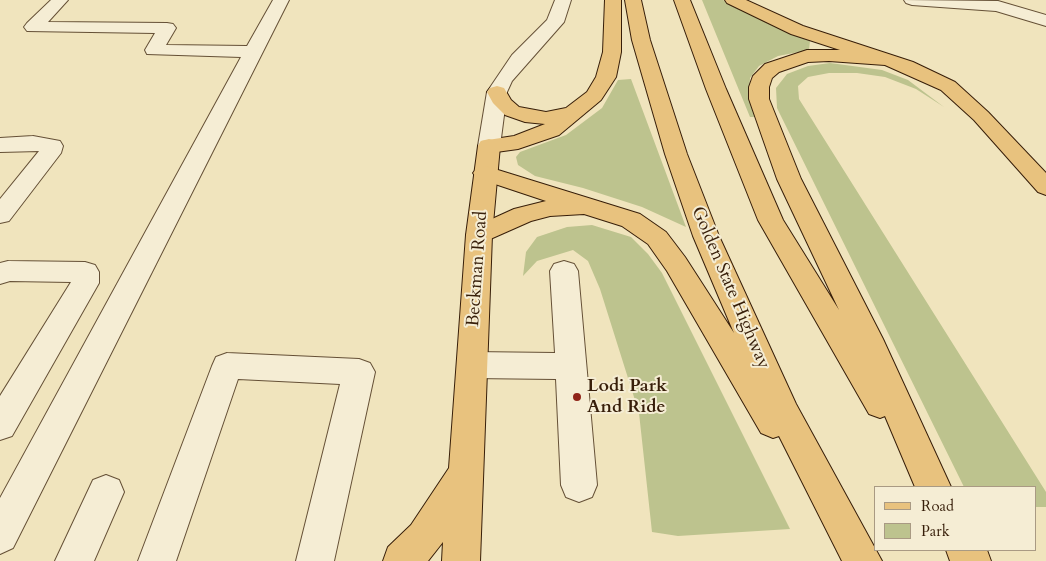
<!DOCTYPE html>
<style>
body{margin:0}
#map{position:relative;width:1046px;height:561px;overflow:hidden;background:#f0e4bd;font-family:Cardo,serif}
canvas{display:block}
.legend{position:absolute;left:874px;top:486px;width:162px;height:65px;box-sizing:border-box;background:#f5edd4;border:1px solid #a99a83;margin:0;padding:6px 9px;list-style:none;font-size:15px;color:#371e09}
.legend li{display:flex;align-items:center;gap:10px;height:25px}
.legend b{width:25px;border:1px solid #a99a83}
</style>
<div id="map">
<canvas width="1046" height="561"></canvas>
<ul class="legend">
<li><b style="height:6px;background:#e8c27e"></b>Road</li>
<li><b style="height:14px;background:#bdc38e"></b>Park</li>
</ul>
</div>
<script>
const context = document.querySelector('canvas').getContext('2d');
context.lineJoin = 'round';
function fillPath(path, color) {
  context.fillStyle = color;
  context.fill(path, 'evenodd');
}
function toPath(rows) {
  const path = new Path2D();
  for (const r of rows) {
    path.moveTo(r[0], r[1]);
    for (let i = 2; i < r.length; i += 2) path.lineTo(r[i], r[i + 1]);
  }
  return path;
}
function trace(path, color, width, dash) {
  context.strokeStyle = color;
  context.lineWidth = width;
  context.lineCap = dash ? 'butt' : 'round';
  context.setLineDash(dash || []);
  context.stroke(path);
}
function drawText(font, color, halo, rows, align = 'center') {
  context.font = font + ' Cardo,serif';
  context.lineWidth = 4;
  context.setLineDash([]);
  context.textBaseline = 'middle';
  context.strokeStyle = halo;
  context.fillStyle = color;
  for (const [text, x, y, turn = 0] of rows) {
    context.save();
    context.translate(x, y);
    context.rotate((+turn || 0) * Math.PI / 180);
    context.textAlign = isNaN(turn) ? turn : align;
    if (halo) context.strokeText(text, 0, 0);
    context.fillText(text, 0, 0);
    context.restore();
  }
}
fillPath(toPath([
 [702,0,723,0,773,26,810,41,809,50,778,56,759,66,750,78,749,97,757,117,750,117],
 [830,63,882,70,908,80,944,107,916,89,885,77,857,73,829,73,808,77,798,86,799,99,1046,492,1046,507,1035,507,1035,487,964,487,777,108,776,88,787,74,808,66],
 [631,79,686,227,642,207,583,188,535,176,518,165,516,157,520,152,566,135,602,108,618,80],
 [592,225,631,237,648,254,662,273,790,529,678,536,652,532,639,413,600,289,588,261,573,250,537,261,523,276,526,252,537,237,567,227]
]), '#bdc38e');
const minor = toPath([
 [51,0,68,0,48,22,167,23,173,24,176,28,166,45,247,46,273,0,289,0,13,548,0,554,0,498,241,57,147,54,145,50,155,33,27,31,24,27,27,23,51,0],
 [555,0,571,0,564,22,512,81,507,92,500,146,497,151,489,153,481,151,478,146,487,92,512,55,547,20,555,0],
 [904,0,998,1,1046,15,1046,26,996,11,912,5,906,3,904,0],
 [33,136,60,141,63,146,61,153,9,221,0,223,0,199,39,151,0,152,0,138,33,136],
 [8,261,85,262,95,265,99,272,99,283,12,436,0,440,0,396,71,282,10,281,0,284,0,263,8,261],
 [564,261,574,264,578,271,597,485,592,497,579,502,566,497,561,485,556,379,472,378,461,374,457,365,461,356,472,352,555,353,550,271,554,264,564,261],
 [227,353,359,359,370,363,375,372,334,561,296,561,340,384,238,379,176,561,138,561,212,366,216,357,227,353],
 [106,475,119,480,124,492,94,561,55,561,93,480,106,475]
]);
const major = toPath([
 [489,139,497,141,500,146,492,235,480,561,442,561,443,542,428,561,383,561,388,547,411,525,449,468,466,235,478,146,481,141,489,139]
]);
const highway = toPath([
 [605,0,621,0,621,52,616,77,601,100,559,135,518,149,489,153,481,151,478,146,481,141,514,136,545,124,525,122,505,115,493,103,487,92,490,88,497,86,504,88,511,100,519,107,546,112,566,108,587,92,596,77,603,52,605,0],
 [625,0,641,0,650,40,687,154,719,236,796,404,882,561,842,561,779,436,773,438,761,433,667,271,648,244,622,226,584,214,550,216,531,221,479,244,470,241,466,235,470,229,514,209,546,201,477,178,473,173,477,168,485,166,640,214,666,232,685,257,734,333,693,236,665,154,632,40,625,0],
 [674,0,690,0,726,89,783,220,839,310,777,179,749,99,749,87,753,76,765,64,807,50,840,50,791,34,727,3,725,0,746,0,803,26,913,62,955,82,988,112,1046,173,1046,195,1038,192,974,120,941,90,885,65,829,61,808,62,779,72,772,78,769,87,769,99,801,179,883,339,951,487,915,487,885,416,880,418,869,414,758,220,706,89,674,0],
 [946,550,987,550,991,561,950,561,946,550]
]);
trace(minor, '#655036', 2);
trace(major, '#371e09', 2);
trace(highway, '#371e09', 2);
fillPath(minor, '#f5edd4');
fillPath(major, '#e8c27e');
fillPath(highway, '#e8c27e');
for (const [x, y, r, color] of [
 [577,397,5,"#8f2418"]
]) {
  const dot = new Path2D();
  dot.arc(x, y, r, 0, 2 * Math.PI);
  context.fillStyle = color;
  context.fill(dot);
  trace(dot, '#f5edd4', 2);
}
drawText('18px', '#371e09', '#f5edd4', [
 ["Beckman Road",478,269,-86],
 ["Golden State Highway",730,288,67]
]);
drawText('bold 18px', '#371e09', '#f5edd4', [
 ["Lodi Park",587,387],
 ["And Ride",587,408]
], 'left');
</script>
